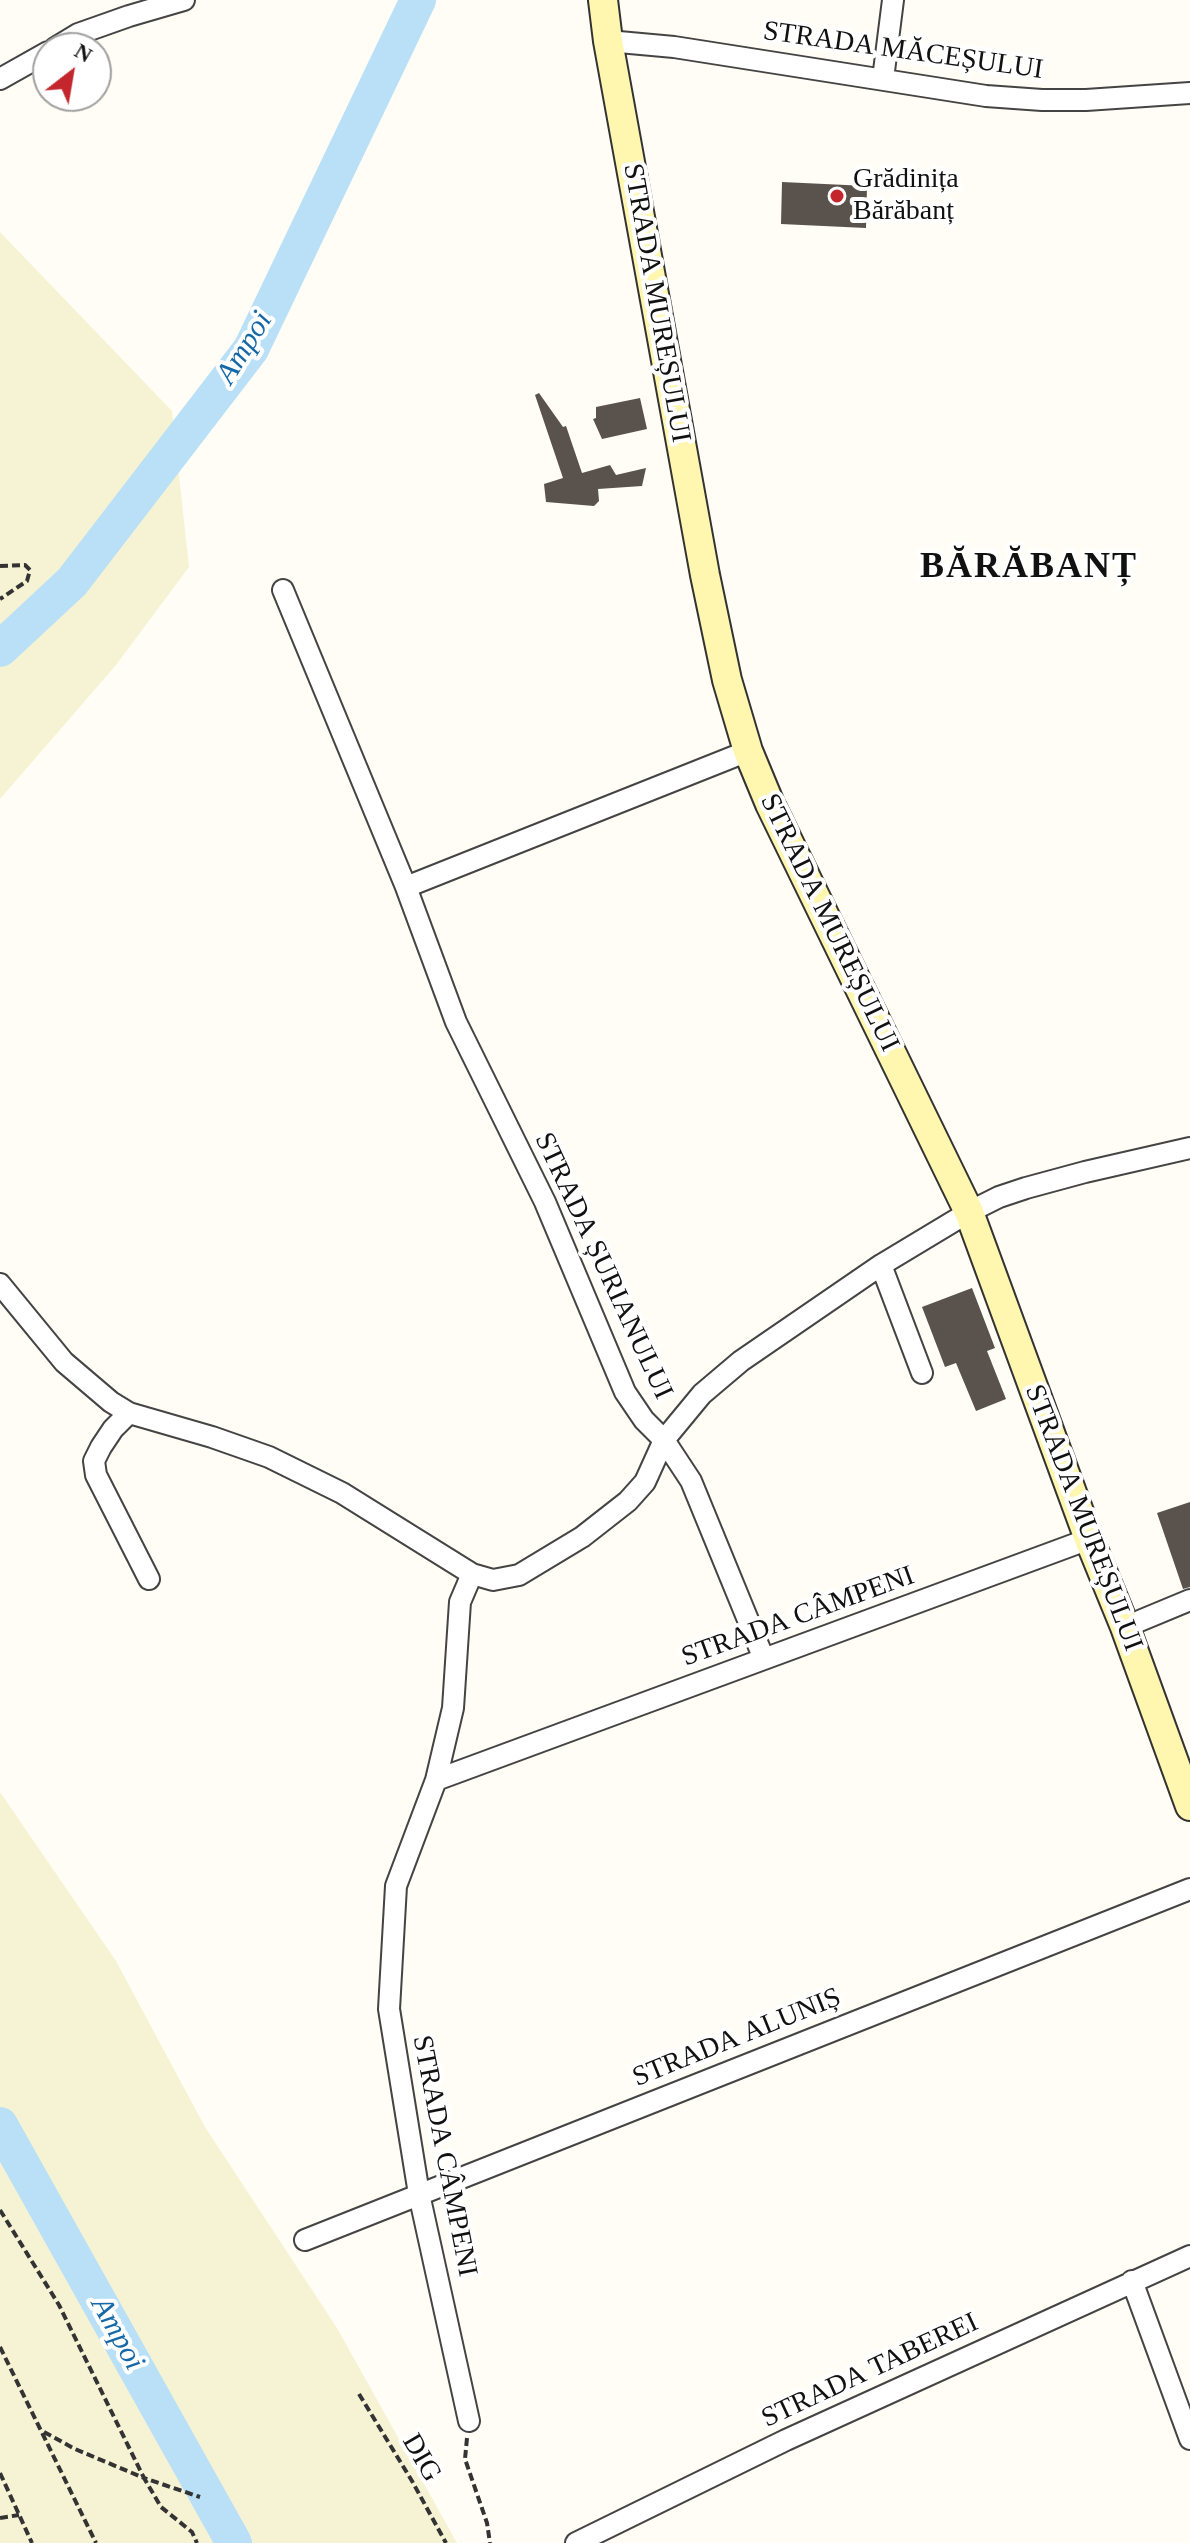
<!DOCTYPE html>
<meta charset="utf-8">
<style>
body{margin:0}
#map{position:relative;width:1190px;height:2543px;overflow:hidden;background:#fffdf5;font-family:"Times New Roman",serif}
canvas{display:block}
.north{position:absolute;left:32px;top:32px;width:80px;height:80px;box-sizing:border-box;background:#fff;border:2px solid #a0a0a0;border-radius:50%;rotate:31deg;font-size:22px;font-weight:700;line-height:32px;text-align:center;color:#111}
.north::after{content:'';display:block;margin:auto;width:28px;height:36px;background:#c4262e;clip-path:polygon(50% 0,100% 100%,50% 72%,0 100%)}
</style>
<div id="map">
<canvas width="1190" height="2543"></canvas>
<div class="north">N</div>
</div>
<script>
const context = document.querySelector('canvas').getContext('2d');
context.lineJoin = 'round';
function fillPath(path, color) {
  context.fillStyle = color;
  context.fill(path, 'evenodd');
}
function toPath(rows) {
  const path = new Path2D();
  for (const r of rows) {
    path.moveTo(r[0], r[1]);
    for (let i = 2; i < r.length; i += 2) path.lineTo(r[i], r[i + 1]);
  }
  return path;
}
function trace(path, color, width, dash) {
  context.strokeStyle = color;
  context.lineWidth = width;
  context.lineCap = dash ? 'butt' : 'round';
  context.setLineDash(dash || []);
  context.stroke(path);
}
function drawText(font, color, halo, rows, align = 'center') {
  context.font = font + ' "Times New Roman",serif';
  context.lineWidth = 8;
  context.setLineDash([]);
  context.textBaseline = 'middle';
  context.strokeStyle = halo;
  context.fillStyle = color;
  for (const [text, x, y, turn = 0] of rows) {
    context.save();
    context.translate(x, y);
    context.rotate((+turn || 0) * Math.PI / 180);
    context.textAlign = isNaN(turn) ? turn : align;
    if (halo) context.strokeText(text, 0, 0);
    context.fillText(text, 0, 0);
    context.restore();
  }
}
fillPath(toPath([
 [0,232,172,411,189,567,116,665,0,799],
 [0,1792,116,1961,205,2127,337,2328,457,2543,0,2543]
]), '#f6f3d4');
trace(toPath([
 [0,649,72,582,251,349,418,0],
 [0,2125,234,2543]
]), '#b9e0f7', 36);
fillPath(toPath([
 [782,182,867,186,866,228,781,224],
 [539,393,563,427,566,426,582,473,610,465,616,475,646,468,642,486,598,489,599,501,594,506,546,502,544,484,563,478,535,395],
 [640,398,647,429,602,439,593,419,596,418,596,407],
 [972,1288,995,1348,987,1351,1006,1399,976,1411,956,1363,945,1367,922,1307],
 [1190,1502,1190,1587,1183,1589,1157,1513]
]), '#5a524d');
const street = toPath([
 [608,41,674,47,986,96,1042,100,1086,100,1190,93],
 [55,48,78,34,129,16,184,0],
 [0,79,48,52],
 [883,79,893,0],
 [283,590,406,887,456,1022,545,1202,625,1392,644,1420,664,1440,691,1481,764,1659],
 [406,887,748,751],
 [881,1265,922,1373],
 [0,1284,64,1362,111,1402,129,1413,212,1437,269,1457,342,1493,472,1574,493,1580,519,1575,582,1537,628,1501,645,1482,664,1440,702,1394,741,1361,881,1265,969,1212,999,1197,1026,1188,1085,1172,1190,1148],
 [129,1413,113,1429,101,1447,94,1461,96,1475,149,1579],
 [1125,1627,1190,1600],
 [436,1780,1089,1539],
 [305,2240,1190,1889],
 [1132,2281,1190,2439],
 [469,2421,419,2194,389,2009,396,1886,436,1780,453,1708,460,1602,472,1574],
 [576,2543,786,2440,1190,2256]
]);
const secondary = toPath([
 [603,0,608,41,705,575,727,680,748,751,770,804,969,1212,1089,1539,1125,1627,1190,1806]
]);
trace(street, '#444', 24);
trace(secondary, '#333', 32);
trace(toPath([
 [0,566,25,565,30,570,27,581,0,599],
 [0,2210,59,2305,144,2478,200,2497],
 [0,2347,96,2543],
 [359,2394,412,2481,446,2543],
 [44,2432,75,2449,144,2478,161,2507,192,2532,197,2543],
 [467,2438,465,2459,487,2523,490,2543],
 [0,2473,32,2543],
 [0,2518,19,2515]
]), '#333', 4, [8, 4]);
trace(street, '#fff', 20);
trace(secondary, '#fff6b0', 28);
for (const [x, y, r, color] of [
 [837,196,8,"#c4262e"]
]) {
  const dot = new Path2D();
  dot.arc(x, y, r, 0, 2 * Math.PI);
  context.fillStyle = color;
  context.fill(dot);
  trace(dot, '#fff', 3);
}
drawText('28px', '#111', '#fff', [
 ["STRADA MĂCEȘULUI",903,51,8],
 ["STRADA MUREȘULUI",656,303,80],
 ["STRADA MUREȘULUI",829,923,64],
 ["STRADA ȘURIANULUI",603,1266,65],
 ["STRADA MUREȘULUI",1083,1518,69],
 ["STRADA CÂMPENI",798,1617,-20],
 ["STRADA ALUNIȘ",737,2038,-22],
 ["STRADA CÂMPENI",444,2156,79],
 ["STRADA TABEREI",870,2371,-25],
 ["DIG",421,2458,60]
]);
drawText('28px', '#111', '#fff', [
 ["Grădinița",853,180],
 ["Bărăbanț",853,212]
], 'left');
drawText('italic 30px', '#1768a6', '#fff', [
 ["Ampoi",245,348,-58],
 ["Ampoi",117,2334,61]
]);
context.letterSpacing = '2px';
drawText('bold 36px', '#111', '#fff', [
 ["BĂRĂBANȚ",1029,568]
]);
context.letterSpacing = '0px';
</script>
